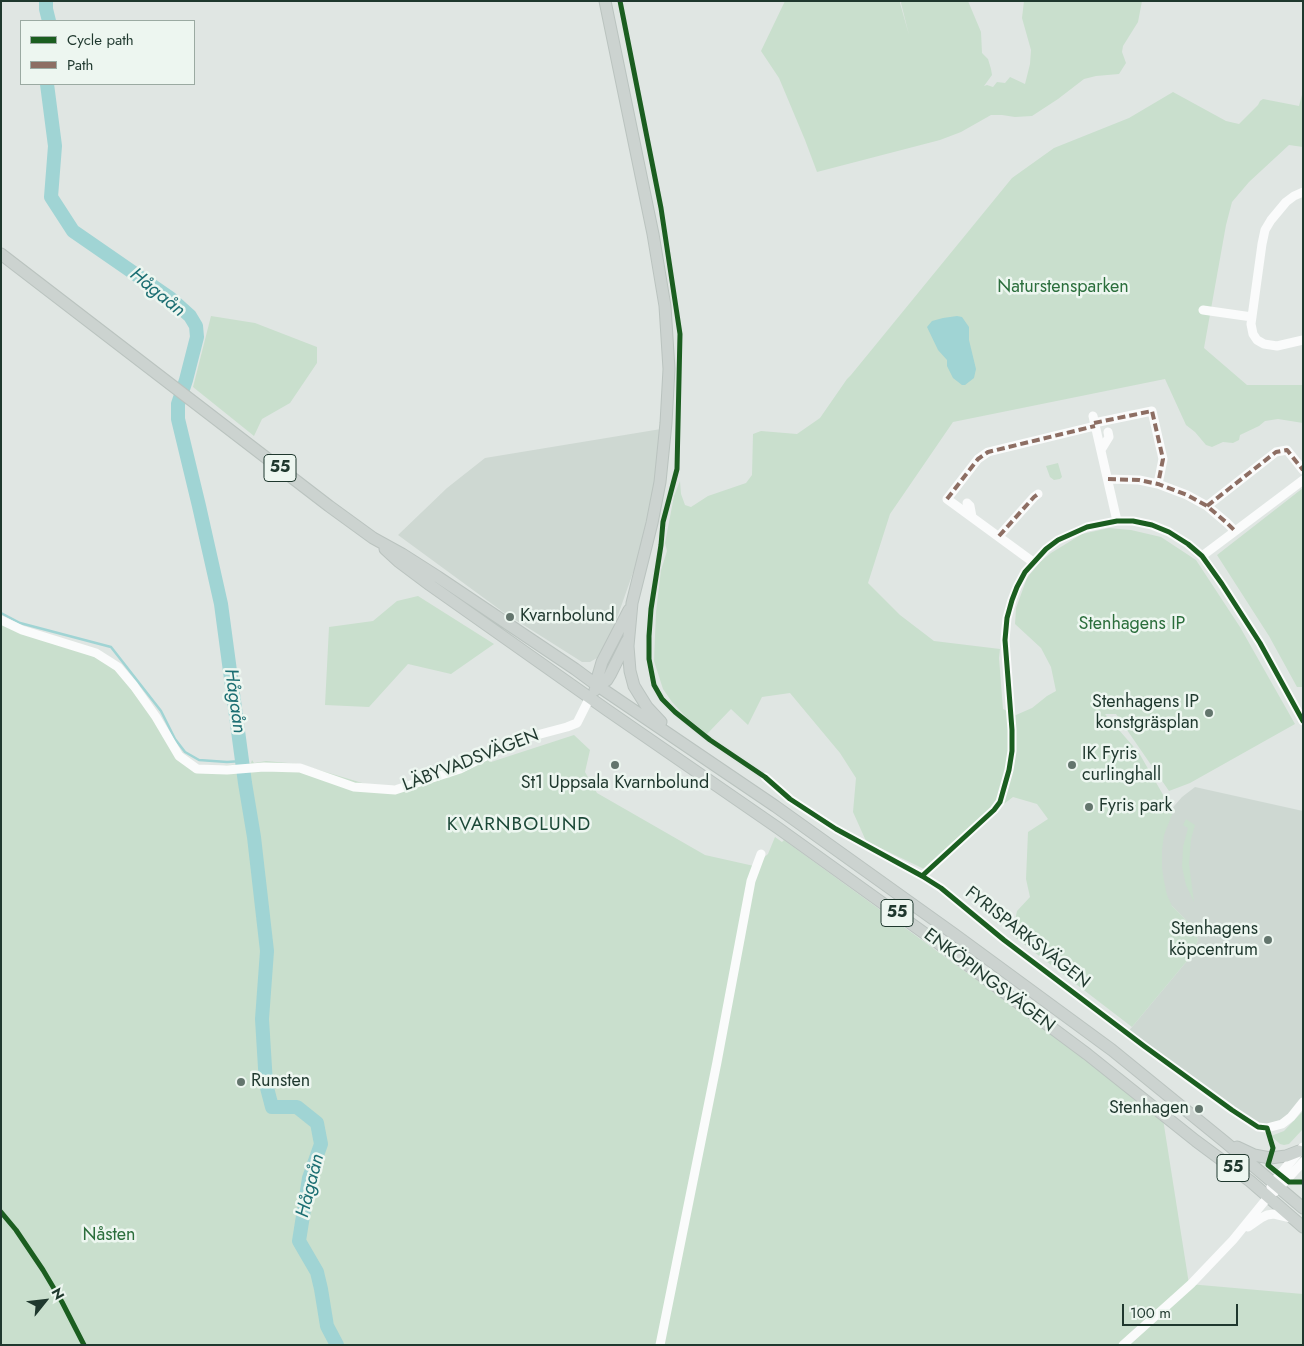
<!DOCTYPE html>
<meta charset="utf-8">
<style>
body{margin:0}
#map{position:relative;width:1304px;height:1346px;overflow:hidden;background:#e0e6e3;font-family:Jost,sans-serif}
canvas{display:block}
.frame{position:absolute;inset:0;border:2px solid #1f382e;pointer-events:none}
.legend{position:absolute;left:20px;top:20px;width:175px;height:65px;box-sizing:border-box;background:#edf6f0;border:1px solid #9baaa2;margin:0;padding:6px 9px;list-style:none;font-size:15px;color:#1f382e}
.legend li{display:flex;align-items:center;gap:10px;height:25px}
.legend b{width:25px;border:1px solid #9baaa2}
.north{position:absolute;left:20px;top:1276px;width:50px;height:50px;-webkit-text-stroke:4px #edf6f0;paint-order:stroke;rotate:61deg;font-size:14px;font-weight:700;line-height:20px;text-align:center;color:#1f382e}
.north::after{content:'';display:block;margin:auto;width:18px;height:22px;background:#1f382e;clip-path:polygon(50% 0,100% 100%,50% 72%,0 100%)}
.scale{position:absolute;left:1122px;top:1304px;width:116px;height:22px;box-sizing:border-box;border:2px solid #1f382e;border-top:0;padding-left:6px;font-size:15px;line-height:18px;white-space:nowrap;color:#1f382e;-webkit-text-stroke:4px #edf6f0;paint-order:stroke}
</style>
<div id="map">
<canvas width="1304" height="1346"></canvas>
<div class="frame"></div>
<ul class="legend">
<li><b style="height:6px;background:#1b5e20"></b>Cycle path</li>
<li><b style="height:6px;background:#8d6e63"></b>Path</li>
</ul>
<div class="north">N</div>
<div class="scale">100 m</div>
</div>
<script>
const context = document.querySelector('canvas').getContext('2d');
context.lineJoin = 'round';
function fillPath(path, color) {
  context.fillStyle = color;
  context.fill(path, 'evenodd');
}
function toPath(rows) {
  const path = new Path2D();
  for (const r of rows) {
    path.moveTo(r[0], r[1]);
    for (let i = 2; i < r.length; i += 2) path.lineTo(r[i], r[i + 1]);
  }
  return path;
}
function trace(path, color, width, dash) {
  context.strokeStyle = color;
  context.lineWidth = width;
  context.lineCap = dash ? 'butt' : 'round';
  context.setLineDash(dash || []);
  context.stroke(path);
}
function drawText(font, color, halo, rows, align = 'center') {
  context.font = font + ' Jost,sans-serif';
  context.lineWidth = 5;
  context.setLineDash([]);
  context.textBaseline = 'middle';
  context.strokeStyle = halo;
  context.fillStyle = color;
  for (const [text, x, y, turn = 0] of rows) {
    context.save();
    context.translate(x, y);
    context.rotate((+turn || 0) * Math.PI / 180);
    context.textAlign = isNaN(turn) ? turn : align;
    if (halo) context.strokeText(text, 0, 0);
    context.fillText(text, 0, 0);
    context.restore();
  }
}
fillPath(toPath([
 [661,429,654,486,640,553,612,632,597,658,590,662,582,662,503,612,398,535,447,488,485,458],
 [1195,787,1303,811,1303,1102,1291,1117,1258,1127,1127,1033,1192,955,1198,940,1194,928,1152,886,1132,854,1182,797]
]), '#ced8d2');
fillPath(toPath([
 [785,1,900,1,900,3,909,35,901,3,902,1,968,1,981,32,982,53,988,59,991,69,992,75,984,86,987,85,993,87,997,82,1005,83,1010,77,1025,84,1030,64,1031,50,1022,18,1024,1,1142,1,1138,22,1123,46,1122,52,1126,63,1119,74,1096,76,1084,79,1058,99,1032,116,1015,117,1002,115,991,115,961,132,940,140,817,172,805,140,779,78,761,51],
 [1303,91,1303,147,1289,145,1249,182,1232,202,1226,225,1204,348,1247,385,1303,385,1303,423,1278,419,1265,421,1259,426,1240,435,1239,440,1233,443,1223,442,1212,447,1206,445,1195,432,1186,425,1165,379,953,422,890,514,868,583,900,615,934,641,1000,649,999,658,1003,709,1016,715,1032,708,1047,696,1056,691,1051,667,1041,648,1015,624,1016,608,1027,578,1040,562,1051,553,1082,534,1109,528,1131,530,1161,537,1196,560,1240,627,1295,724,1190,783,1169,791,1116,714,1105,714,1139,753,1173,812,1164,835,1162,850,1162,868,1164,881,1167,895,1172,906,1194,928,1198,940,1192,955,1132,1027,1012,935,1017,911,1030,897,1026,879,1028,832,1048,819,1037,804,1013,797,976,825,924,869,866,841,853,812,856,778,840,753,790,693,762,697,748,725,731,709,707,734,687,718,672,702,663,689,654,661,656,612,661,570,667,551,665,543,674,496,680,481,681,494,685,505,691,507,708,496,746,483,752,475,753,434,761,431,797,434,820,418,847,379,851,375,1012,178,1054,148,1129,118,1173,92,1226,121,1239,124,1258,105,1260,101,1263,99,1299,106],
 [211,316,255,323,317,347,317,363,290,403,262,419,254,436,193,387],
 [1058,463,1062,477,1060,479,1054,480,1050,477,1046,466],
 [1303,488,1303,687,1297,687,1269,636,1217,555],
 [418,596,494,644,451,674,408,664,369,707,325,705,329,627,373,621,397,601],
 [1,619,112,664,179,752,200,768,251,763,252,760,254,763,266,761,299,764,379,788,405,784,487,752,491,762,574,735,590,750,585,772,597,793,705,855,754,866,768,854,775,837,782,842,784,840,1083,1057,1163,1119,1189,1284,1303,1294,1303,1345,1,1345],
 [1186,819,1195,825,1191,839,1189,864,1194,902,1186,885,1182,867,1183,847,1188,828,1183,825],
 [1303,1111,1303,1129,1289,1144,1284,1145,1280,1144,1271,1136,1284,1131]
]), '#c9dfcd');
fillPath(toPath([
 [957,316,962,317,969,327,969,340,976,369,974,378,965,385,962,385,953,378,947,366,947,360,938,350,927,327,932,321,943,318]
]), '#a0d4d4');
trace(toPath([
 [1,613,20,623,111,647,161,711,175,739,185,752,199,760,227,762,242,761]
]), '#a0d4d4', 2.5);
trace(toPath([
 [46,1,46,9,49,21],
 [47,84,55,146,51,197,73,231,170,298,190,316,196,326,197,337,186,380,178,404,178,419,199,506,221,604,245,783,254,837,267,951,262,1019,266,1084,272,1107,297,1107,317,1123,321,1144,309,1178,299,1241,317,1272,321,1289,327,1326,337,1345]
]), '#a0d4d4', 14);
const major = toPath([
 [605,1,653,234,665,306,669,369,666,423,660,482,652,523,632,603,628,646,630,671,634,686,647,707,661,722],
 [1,254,329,506,373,538,402,554,438,577,575,669,598,686,775,806,954,934,1112,1050,1225,1142,1303,1208],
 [385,549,398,561,430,585,607,710,778,828,938,943,1087,1054,1196,1141,1250,1181,1303,1227],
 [598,686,597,679,602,662,629,610],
 [595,690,598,686,607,680,610,675,627,641],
 [1237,1147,1254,1155,1270,1158,1286,1156,1299,1151]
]);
trace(major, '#bac3bf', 13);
trace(toPath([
 [1303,192,1294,196,1286,202,1271,220,1265,230,1262,244,1251,324,1253,334,1257,340,1264,344,1277,346,1303,340],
 [1203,310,1252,317],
 [1093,416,1117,521],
 [1094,423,1152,411,1163,459,1158,484],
 [1101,450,1109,437,1108,432],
 [1108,479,1139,480,1158,484,1187,495,1207,506,1227,523,1234,530],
 [967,503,970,506,972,517],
 [1207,506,1276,452,1287,450,1303,470],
 [999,536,1034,497,1038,494],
 [1202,556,1303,480],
 [1033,562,947,499,978,459,988,452,1095,426],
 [1,620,22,630,96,653,118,667,134,686,156,717,179,756,197,769,227,770,264,767,300,768,354,787,395,790,460,769,518,740,567,727,577,723,590,697],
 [765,777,790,799,836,829,922,876,941,888,1004,940,1144,1046,1232,1110,1258,1127,1267,1128,1282,1124,1291,1117,1303,1102],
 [922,876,994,810,1000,802,1009,770,1012,751,1012,730,1005,640,1007,618,1012,600,1017,587,1025,572,1046,549,1058,540,1087,527,1117,521,1133,521,1152,525,1169,532,1188,544,1202,556,1222,584,1260,643,1303,721],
 [1271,1187,1273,1183,1303,1147],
 [1248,1227,1261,1218,1267,1215,1274,1214,1291,1218],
 [660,1345,717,1062,751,881,761,854],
 [1123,1345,1191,1284,1233,1240,1268,1197,1279,1188,1303,1162]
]), '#fafbfb', 9);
trace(major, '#ccd3d0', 11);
trace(toPath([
 [1094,423,1152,411,1163,459,1158,484],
 [1108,479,1139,480,1158,484,1187,495,1207,506,1227,523,1234,530],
 [947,499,978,459,988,452,1095,426],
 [1207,506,1276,452,1287,450,1303,470],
 [999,536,1034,497,1038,494]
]), '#8d6e63', 4, [8, 4]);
trace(toPath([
 [620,1,661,208,680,334,677,469,663,522,661,545,651,609,649,636,649,659,654,685,662,699,675,712,710,740,765,777,790,799,836,829,922,876,941,888,1004,940,1144,1046,1232,1110,1258,1127,1267,1128,1273,1148,1268,1165,1289,1182,1303,1182],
 [922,876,994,810,1000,802,1009,770,1012,751,1012,730,1005,640,1007,618,1012,600,1017,587,1025,572,1046,549,1058,540,1087,527,1117,521,1133,521,1152,525,1169,532,1188,544,1202,556,1222,584,1260,643,1303,721],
 [1,1212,16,1230,43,1270,62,1302,84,1345]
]), '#1b5e20', 5);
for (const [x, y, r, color] of [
 [510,617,5,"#63756d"],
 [1209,713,5,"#63756d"],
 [615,765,5,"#63756d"],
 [1072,765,5,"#63756d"],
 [1089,807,5,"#63756d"],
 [1268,940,5,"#63756d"],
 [241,1082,5,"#63756d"],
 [1199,1109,5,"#63756d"]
]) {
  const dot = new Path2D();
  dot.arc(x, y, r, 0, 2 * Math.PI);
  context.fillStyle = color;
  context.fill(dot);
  trace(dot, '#edf6f0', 2);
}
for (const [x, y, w] of [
 [280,468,32],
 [897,913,32],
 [1233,1168,32]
]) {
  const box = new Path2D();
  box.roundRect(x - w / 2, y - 13.5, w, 27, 4);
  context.fillStyle = '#edf6f0';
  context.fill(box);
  trace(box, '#1f382e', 1);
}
drawText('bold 16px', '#1f382e', null, [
 ["55",280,468],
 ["55",897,913],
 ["55",1233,1168]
]);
drawText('18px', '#2b6e3c', '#edf6f0', [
 ["Naturstensparken",1063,288],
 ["Stenhagens IP",1132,625],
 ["Nåsten",109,1236]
]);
drawText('18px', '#1f382e', '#edf6f0', [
 ["Kvarnbolund",520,617],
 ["Stenhagens IP",1199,703,"right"],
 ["konstgräsplan",1199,724,"right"],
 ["IK Fyris",1082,755],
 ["curlinghall",1082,776],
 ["St1 Uppsala Kvarnbolund",615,784,"center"],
 ["Fyris park",1099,807],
 ["Stenhagens",1258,930,"right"],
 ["köpcentrum",1258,951,"right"],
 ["Runsten",251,1082],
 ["Stenhagen",1189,1109,"right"]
], 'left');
drawText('18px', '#1f382e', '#edf6f0', [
 ["LÄBYVADSVÄGEN",471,761,-21],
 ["FYRISPARKSVÄGEN",1027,938,38],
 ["ENKÖPINGSVÄGEN",989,981,37]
]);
drawText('italic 19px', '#1b6e72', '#edf6f0', [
 ["Hågaån",157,293,39],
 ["Hågaån",234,701,82],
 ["Hågaån",311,1186,-76]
]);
context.letterSpacing = '1px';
drawText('19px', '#1c4938', '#edf6f0', [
 ["KVARNBOLUND",519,825]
]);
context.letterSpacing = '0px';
</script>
